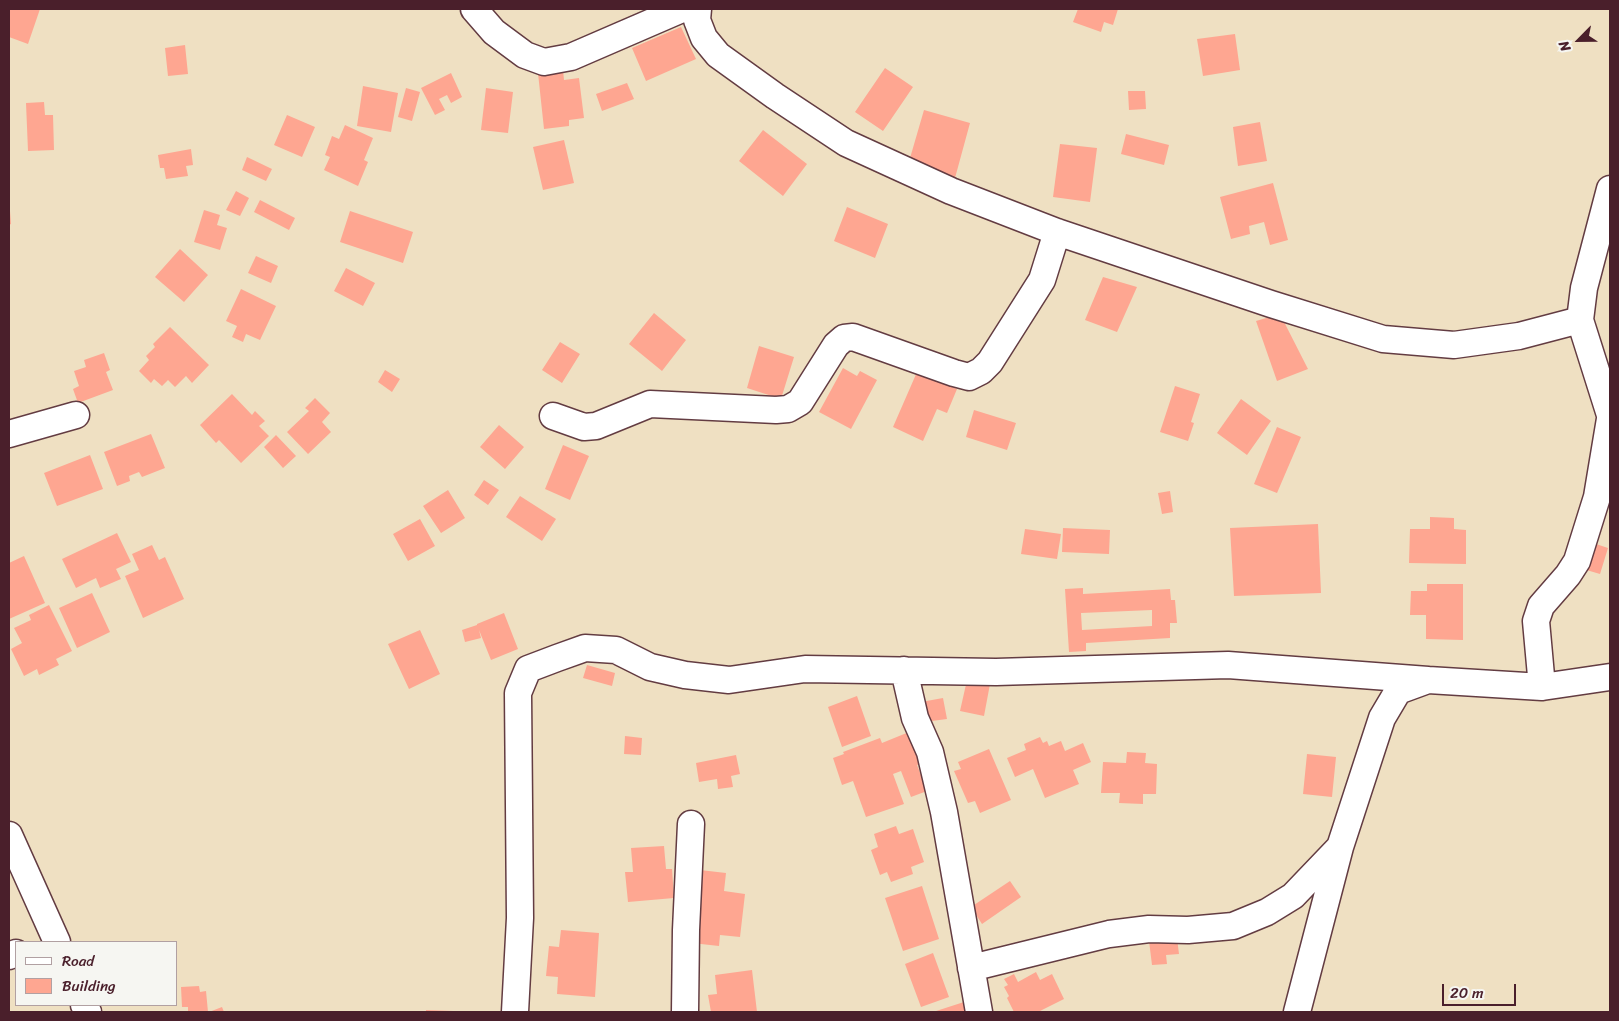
<!DOCTYPE html>
<style>
body{margin:0}
#map{position:relative;width:1619px;height:1021px;overflow:hidden;background:#efe0c2;font-family:Sriracha,sans-serif}
canvas{display:block}
.frame{position:absolute;inset:0;border:10px solid #4a1f2b;pointer-events:none}
.legend{position:absolute;left:15px;top:941px;width:162px;height:65px;box-sizing:border-box;background:#f6f6f2;border:1px solid #b1a0a2;margin:0;padding:6px 9px;list-style:none;font-size:15px;color:#4a1f2b}
.legend li{display:flex;align-items:center;gap:10px;height:25px}
.legend b{width:25px;border:1px solid #b1a0a2}
.north{position:absolute;left:1554px;top:15px;width:50px;height:50px;-webkit-text-stroke:4px #f6f6f2;paint-order:stroke;rotate:247deg;font-size:14px;font-weight:700;line-height:20px;text-align:center;color:#4a1f2b}
.north::after{content:'';display:block;margin:auto;width:18px;height:22px;background:#4a1f2b;clip-path:polygon(50% 0,100% 100%,50% 72%,0 100%)}
.scale{position:absolute;left:1442px;top:984px;width:74px;height:22px;box-sizing:border-box;border:2px solid #4a1f2b;border-top:0;padding-left:6px;font-size:15px;line-height:18px;white-space:nowrap;color:#4a1f2b;-webkit-text-stroke:4px #f6f6f2;paint-order:stroke}
</style>
<div id="map">
<canvas width="1619" height="1021"></canvas>
<div class="frame"></div>
<ul class="legend">
<li><b style="height:6px;background:#fff"></b>Road</li>
<li><b style="height:14px;background:#fea691"></b>Building</li>
</ul>
<div class="north">N</div>
<div class="scale">20 m</div>
</div>
<script>
const context = document.querySelector('canvas').getContext('2d');
context.lineJoin = 'round';
function fillPath(path, color) {
  context.fillStyle = color;
  context.fill(path, 'evenodd');
}
function toPath(rows) {
  const path = new Path2D();
  for (const r of rows) {
    path.moveTo(r[0], r[1]);
    for (let i = 2; i < r.length; i += 2) path.lineTo(r[i], r[i + 1]);
  }
  return path;
}
function trace(path, color, width, dash) {
  context.strokeStyle = color;
  context.lineWidth = width;
  context.lineCap = dash ? 'butt' : 'round';
  context.setLineDash(dash || []);
  context.stroke(path);
}
fillPath(toPath([
 [9,9,40,9,28,44,9,37],
 [1078,9,1118,9,1113,25,1104,22,1101,32,1073,22],
 [681,27,696,59,646,81,632,48],
 [1235,34,1240,70,1203,76,1197,39],
 [185,45,188,74,168,76,165,48],
 [885,68,913,87,883,131,855,112],
 [563,70,564,80,579,78,584,118,569,120,569,126,544,129,538,73],
 [451,73,462,97,451,103,447,95,439,99,445,110,435,115,421,88],
 [627,83,634,99,602,111,596,94],
 [363,86,398,93,391,132,357,126],
 [406,88,420,92,412,121,398,117],
 [486,88,513,92,508,133,481,130],
 [1128,91,1145,91,1146,109,1129,110],
 [44,102,45,115,53,115,54,150,28,151,26,103],
 [924,110,970,123,955,178,908,165],
 [287,115,315,127,302,157,274,145],
 [1260,122,1267,161,1238,166,1233,127],
 [345,125,373,138,364,160,368,162,358,186,324,170,330,157,325,155,332,136,339,139],
 [763,130,807,164,783,196,739,161],
 [1126,134,1169,145,1164,165,1121,154],
 [564,140,574,183,543,190,533,147],
 [1060,144,1097,148,1090,202,1053,197],
 [191,149,193,165,186,166,188,176,166,179,164,168,160,168,158,155],
 [247,157,272,169,266,181,242,170],
 [1273,183,1288,240,1270,245,1264,222,1249,226,1250,234,1231,239,1220,197],
 [236,191,249,198,240,216,226,210],
 [260,200,295,218,289,230,254,212],
 [847,207,888,224,875,258,834,241],
 [204,210,220,215,217,225,227,228,220,250,194,242],
 [9,211,10,211,11,224,9,225],
 [350,211,413,232,403,263,340,242],
 [180,249,208,275,184,302,155,277],
 [256,256,278,266,271,283,248,273],
 [346,268,375,283,363,306,334,291],
 [1103,277,1137,287,1117,332,1085,320],
 [241,289,276,306,260,340,246,334,243,342,232,337,237,326,226,321],
 [654,313,686,340,662,371,629,344],
 [1280,314,1308,369,1277,381,1256,321],
 [170,327,209,365,192,383,186,376,175,387,168,380,162,386,154,379,151,383,139,371,149,360,146,356,155,347,153,344],
 [560,342,580,354,562,383,542,370],
 [759,346,794,357,781,399,747,388],
 [104,353,110,370,106,372,113,390,78,403,73,389,79,386,74,371,86,367,84,360],
 [843,368,857,376,860,371,877,380,851,429,819,412],
 [385,370,400,379,392,392,378,382],
 [917,372,957,389,947,413,937,409,923,441,893,427],
 [1175,386,1200,394,1191,422,1194,423,1188,441,1160,432],
 [232,394,252,415,255,411,265,421,259,426,269,436,241,463,219,440,216,443,200,425],
 [315,398,330,413,322,422,331,432,308,454,287,432,309,411,305,408],
 [1241,399,1271,421,1247,455,1217,433],
 [974,410,1016,423,1007,450,966,437],
 [499,425,524,447,505,469,480,447],
 [1277,427,1301,437,1277,493,1254,484],
 [151,434,165,468,142,477,139,472,129,476,130,481,117,486,104,452],
 [276,435,296,456,283,468,264,447],
 [563,445,589,456,570,500,545,489],
 [90,455,103,489,57,506,44,473],
 [484,480,499,490,488,505,474,495],
 [448,490,465,518,441,533,423,506],
 [1170,491,1173,512,1162,514,1158,493],
 [520,496,556,519,542,541,506,517],
 [1430,517,1454,518,1454,529,1466,530,1466,564,1409,563,1410,529,1430,529],
 [420,519,435,546,408,561,393,534],
 [1318,524,1321,593,1234,596,1230,528],
 [1063,528,1110,530,1109,554,1062,552],
 [1025,529,1061,534,1057,559,1021,554],
 [117,533,131,562,116,569,121,579,100,588,96,578,76,588,62,559],
 [1590,542,1608,548,1600,574,1583,569],
 [152,545,159,560,165,557,184,599,143,618,125,576,139,570,132,554],
 [24,556,45,603,9,619,9,563],
 [1427,584,1463,584,1463,640,1426,639,1426,615,1410,615,1411,591,1427,591],
 [1083,588,1083,594,1170,589,1171,600,1175,600,1177,623,1170,623,1170,638,1086,643,1086,651,1069,652,1065,589],
 [1152,610,1152,626,1082,630,1081,613],
 [92,593,110,632,77,648,59,608],
 [49,605,72,651,56,659,59,665,39,675,37,669,24,676,11,649,22,643,14,628,31,620,29,615],
 [504,613,518,649,491,660,479,630,481,638,465,642,462,630,477,625,477,624],
 [420,630,440,674,409,689,388,644],
 [587,665,615,673,612,686,583,678],
 [967,680,990,684,984,716,960,711],
 [857,696,871,736,842,747,828,707],
 [943,698,947,719,924,722,921,702],
 [909,732,921,764,917,765,927,791,911,797,901,771,893,774,904,804,866,817,853,781,842,785,833,758,844,754,843,752,880,738,882,743],
 [625,736,642,738,641,755,624,754],
 [1040,737,1043,743,1047,741,1049,746,1061,741,1065,751,1083,743,1091,762,1073,770,1079,784,1045,798,1033,769,1015,777,1007,758,1026,750,1024,744],
 [989,749,1011,800,980,813,975,801,968,803,954,771,961,769,958,762],
 [1127,752,1146,753,1145,763,1157,764,1156,794,1143,794,1143,804,1119,803,1120,793,1101,793,1103,762,1126,763],
 [1307,754,1336,757,1332,797,1303,794],
 [736,755,740,774,731,776,733,787,718,789,717,779,699,782,696,763],
 [896,826,899,834,913,829,924,862,911,867,913,874,891,882,887,872,880,875,871,850,878,847,874,834],
 [664,846,666,869,672,869,674,898,628,902,625,872,633,872,631,848],
 [700,870,726,873,724,891,745,894,740,937,720,935,719,946,692,943],
 [1010,881,1021,897,982,924,971,907],
 [922,886,939,939,903,951,885,898],
 [561,930,599,933,595,997,557,994,558,977,546,976,549,946,559,947],
 [1177,938,1179,954,1166,955,1167,964,1152,965,1149,941],
 [933,953,949,997,921,1007,905,964],
 [752,970,757,1012,711,1012,708,995,717,994,715,975],
 [1036,972,1040,980,1052,974,1064,999,1038,1012,1014,1012,1007,998,1009,996,1004,987,1008,985,1004,979,1014,974,1018,982],
 [199,986,200,992,206,991,208,1012,188,1012,188,1007,182,1007,181,987],
 [964,1002,967,1012,933,1012],
 [222,1007,224,1012,209,1012],
 [426,1010,453,1011,453,1012,426,1012]
]), '#fea691');
const minor = toPath([
 [474,9,494,32,525,55,544,62,571,57,682,9],
 [698,9,697,20,704,38,718,55,775,96,846,143,951,191,1057,232,1271,304,1383,339,1454,345,1519,336,1580,320],
 [1610,189,1584,288,1580,320,1610,415],
 [553,416,584,427,596,426,650,404,776,410,788,409,800,402,836,345,844,338,853,337,954,373,969,377,981,371,990,362,1042,280,1057,232],
 [9,434,76,415],
 [904,670,915,718,930,752,944,812,979,1012],
 [1542,687,1536,621,1541,606,1568,575,1577,561,1597,497,1610,419],
 [9,835,57,942],
 [9,956,16,953],
 [971,968,1109,934,1149,929,1188,930,1233,926,1267,912,1293,896,1338,849],
 [84,1005,88,1012],
 [515,1012,520,918,518,693,528,669,557,658,585,648,616,650,650,667,685,675,729,680,805,669,996,672,1228,665,1428,680],
 [685,1012,686,930,691,824],
 [1297,1012,1340,847,1382,718,1398,691,1428,680,1542,687,1610,677]
]);
trace(minor, '#633c42', 29);
trace(minor, '#fff', 26);
</script>
